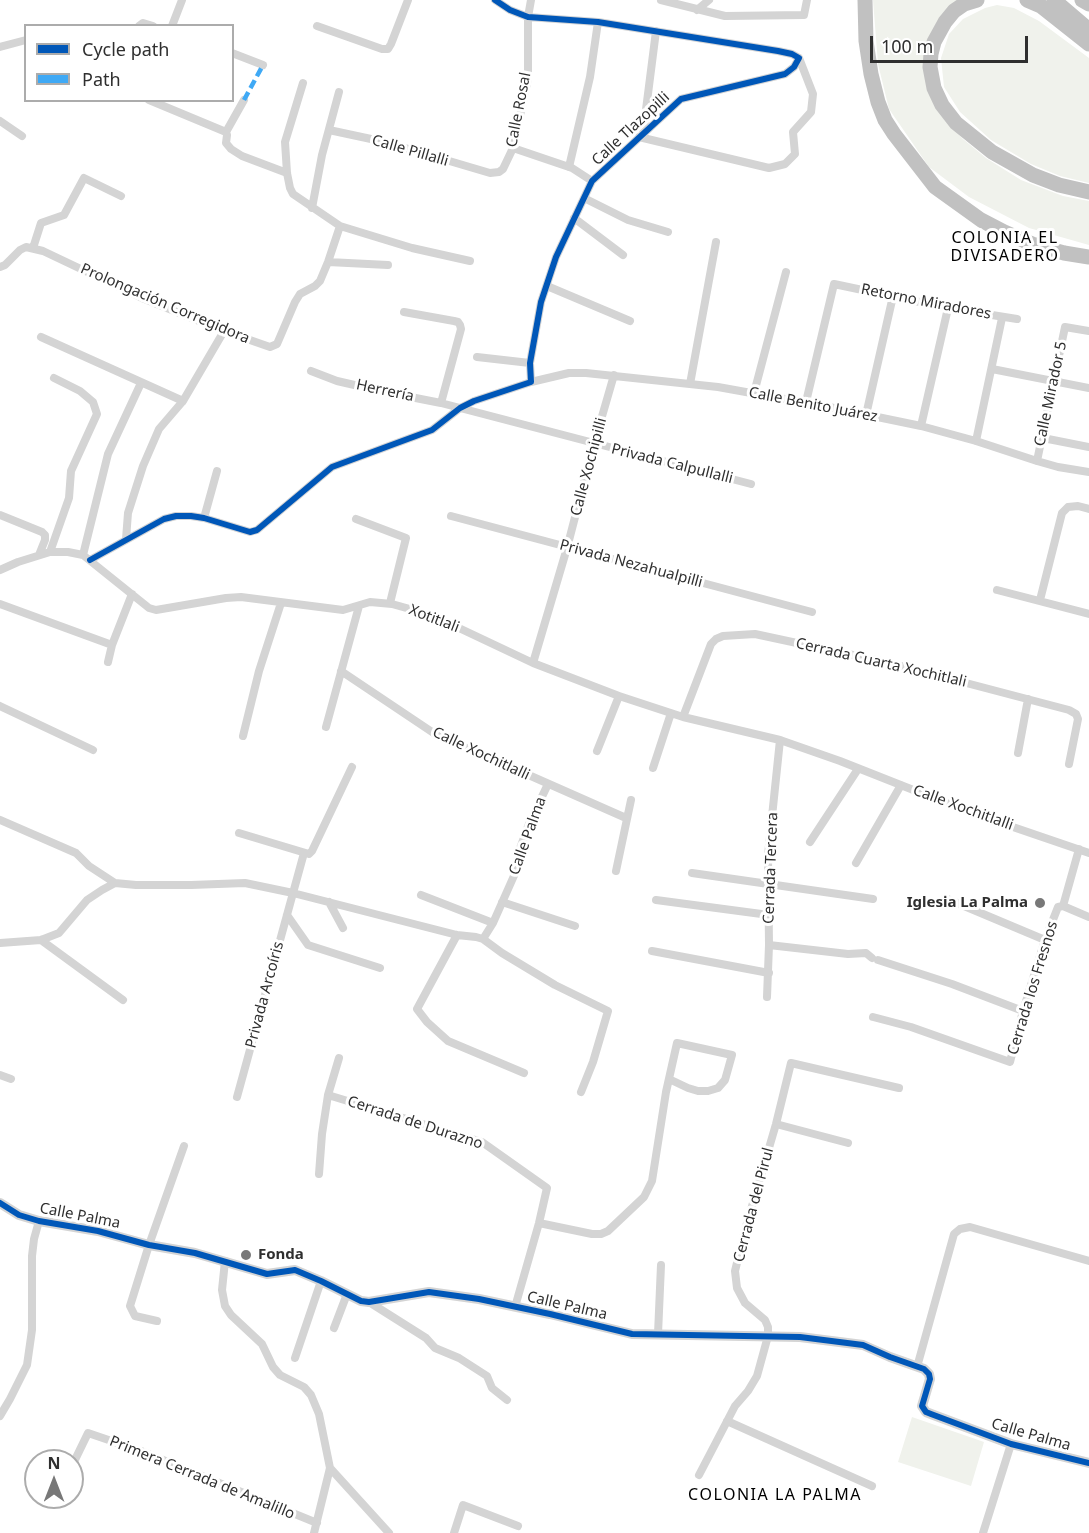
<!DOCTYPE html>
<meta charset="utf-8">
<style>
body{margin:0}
#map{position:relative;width:1089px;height:1533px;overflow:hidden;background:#fff;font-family:"Noto Sans",sans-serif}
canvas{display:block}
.legend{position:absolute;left:24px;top:24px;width:210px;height:78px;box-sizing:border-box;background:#fff;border:2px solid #acacac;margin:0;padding:8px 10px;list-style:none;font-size:18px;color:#2f2f2f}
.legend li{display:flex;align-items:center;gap:12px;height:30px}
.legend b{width:30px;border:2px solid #acacac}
.north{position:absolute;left:24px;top:1449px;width:60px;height:60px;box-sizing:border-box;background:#fff;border:2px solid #acacac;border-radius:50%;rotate:0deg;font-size:16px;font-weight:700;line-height:24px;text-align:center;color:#2f2f2f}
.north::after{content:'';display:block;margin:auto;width:21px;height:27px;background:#787878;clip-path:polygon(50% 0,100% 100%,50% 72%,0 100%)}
.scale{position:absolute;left:870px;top:36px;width:158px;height:27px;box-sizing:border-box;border:3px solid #2f2f2f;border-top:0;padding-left:8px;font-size:18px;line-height:21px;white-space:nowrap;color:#2f2f2f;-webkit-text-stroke:4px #fff;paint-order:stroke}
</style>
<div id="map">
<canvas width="1089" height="1533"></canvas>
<ul class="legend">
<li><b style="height:8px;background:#0057b8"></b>Cycle path</li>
<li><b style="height:8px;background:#3fa9f5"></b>Path</li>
</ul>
<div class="north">N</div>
<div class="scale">100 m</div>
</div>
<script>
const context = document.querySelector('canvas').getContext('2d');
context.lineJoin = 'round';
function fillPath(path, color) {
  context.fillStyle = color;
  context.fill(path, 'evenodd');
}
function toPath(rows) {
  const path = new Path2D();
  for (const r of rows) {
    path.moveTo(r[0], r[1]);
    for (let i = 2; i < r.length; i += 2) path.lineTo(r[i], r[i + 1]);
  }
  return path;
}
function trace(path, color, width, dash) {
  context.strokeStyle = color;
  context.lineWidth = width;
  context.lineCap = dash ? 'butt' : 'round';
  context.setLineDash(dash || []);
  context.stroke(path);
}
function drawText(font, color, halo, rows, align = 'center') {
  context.font = font + ' "Noto Sans",sans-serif';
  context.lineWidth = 6;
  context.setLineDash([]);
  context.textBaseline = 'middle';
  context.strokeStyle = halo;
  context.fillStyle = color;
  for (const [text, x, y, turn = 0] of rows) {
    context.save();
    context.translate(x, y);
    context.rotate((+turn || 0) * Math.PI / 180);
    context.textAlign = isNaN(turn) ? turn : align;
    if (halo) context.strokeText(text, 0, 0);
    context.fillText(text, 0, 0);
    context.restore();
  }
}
fillPath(toPath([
 [873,0,968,0,929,41,944,119,963,139,986,158,1021,180,1063,196,1089,201,1089,245,1029,228,969,197,929,167,889,109,878,64],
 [997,5,1014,8,1039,21,1089,58,1089,183,1060,176,1031,164,991,140,960,112,944,87,941,58,949,34,963,19,985,8],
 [912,1417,984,1442,971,1486,898,1462]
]), '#f0f2ec');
trace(toPath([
 [661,0,725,16,804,15,807,0],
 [697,10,709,0],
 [139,26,143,23,153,26],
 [172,26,182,0],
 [317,26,382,49,388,49,391,44,408,0],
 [0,47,26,40],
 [232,53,263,65],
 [303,83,285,142,287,173,290,188,293,194,340,226,412,248,470,261],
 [149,100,226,132,227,135,226,143,231,149,242,156,287,173],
 [0,121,22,136],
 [329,130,385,142,490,173,499,172,503,169,513,148,528,79,528,17,531,0],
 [226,132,244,100],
 [643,133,656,31],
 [639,137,769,168,785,164,795,154,793,132,811,112,813,94,799,58],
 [513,148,572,168,592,181],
 [569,167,590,77,598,22],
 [584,198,628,220,668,232],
 [312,208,322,155,339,92],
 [574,218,623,255],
 [33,248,41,223,64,215,84,178,121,196],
 [328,262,388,265],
 [0,267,5,265,20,250,26,247,43,251,142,298,224,331,270,347,277,344,295,302,300,294,315,286,320,281,328,262,340,226],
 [547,286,630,321],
 [404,312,454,321,458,322,460,325,461,329,441,403],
 [41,337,183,401],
 [477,357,530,363],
 [992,369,1089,388],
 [311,371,337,381,385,392,441,403,751,484],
 [531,382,569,373,586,373,718,387,829,407,921,426,976,441,1037,461,1058,467,1089,472],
 [690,384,716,242],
 [754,393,786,272],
 [806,402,834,284,948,308,1017,319],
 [866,415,893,296],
 [921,426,948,308],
 [1043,438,1089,447],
 [976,441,1002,318],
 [1037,461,1065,327,1089,331],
 [0,515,42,532,45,535,45,540,39,555],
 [451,516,812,612],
 [204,518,217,471],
 [356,519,406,538,390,603],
 [126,539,128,513,143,466,159,429,183,401,224,331],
 [50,552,69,498,71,471,97,414,93,402,80,391,54,378],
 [83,555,108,454,141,383],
 [90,560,164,519,176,516,191,516,204,518,250,532,257,530,332,467,432,430,460,408,474,401,531,382,530,363,541,302,556,257,592,181,681,99,785,74,794,67,799,58,792,54,778,51,598,22,528,17,510,10,495,0],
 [0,570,18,562,50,552,68,552,83,555,149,608,156,610,226,598,241,597,343,610,370,602,392,604,417,611,442,620,533,663,619,696,683,717,780,740,840,761,969,812,1089,853],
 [997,590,1089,614],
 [1040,600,1062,513,1068,507,1078,506,1089,509],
 [0,604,112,645],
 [108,662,112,645,132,594],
 [533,663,567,548,594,444,614,375],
 [341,671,441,738,472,750,626,818],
 [0,706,93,750],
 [683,717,711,644,716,639,723,636,755,634,890,663,1069,710,1076,714,1078,719,1069,764],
 [326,727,359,606],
 [243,736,259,671,281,603],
 [597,751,619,696],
 [1018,753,1028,699],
 [653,768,671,713],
 [0,820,76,853,89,866,115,883],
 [239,833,309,854,312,851,352,767],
 [810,842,858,769],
 [856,863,901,785],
 [616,871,631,800],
 [692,873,873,899],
 [421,895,493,923],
 [945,898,1045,940],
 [656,900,769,915],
 [329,902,343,928],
 [502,902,575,926],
 [1063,906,1089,917],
 [287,915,308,945,380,968],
 [457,935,417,1009,427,1022,448,1041,524,1073],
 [483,939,493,923,517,869,518,854,529,824,548,784],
 [41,940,123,1000],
 [0,943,41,940,59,933,87,900,102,890,115,883,136,885,191,885,245,883,293,893,457,935,476,937,483,939,502,953,555,985,608,1011,593,1062,581,1092],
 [769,945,848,954,866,953,872,958],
 [652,951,769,973],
 [878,960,952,984,1023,1011],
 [767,997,769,945,768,855,780,740],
 [873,1017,911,1027,1010,1062,1023,1011,1045,940,1058,907,1063,906,1079,849],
 [0,1075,11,1079],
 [328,1095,482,1142,547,1188,539,1223,515,1307],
 [237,1097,304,853],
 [776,1124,848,1143],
 [319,1174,322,1134,328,1095,339,1058],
 [539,1223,592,1234,601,1234,608,1231,644,1197,652,1181,666,1092,677,1043,732,1055,725,1080,718,1088,708,1091,698,1091,688,1088,669,1079],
 [225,1261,222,1290,225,1306,231,1315,262,1344,273,1367,280,1375,304,1387,311,1395,319,1414,330,1468,389,1533],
 [369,1302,426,1338,435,1348,459,1358,487,1376,492,1388,507,1400],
 [157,1321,135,1316,130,1306,149,1245,184,1146],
 [334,1328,347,1294],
 [658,1334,661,1265],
 [295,1358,321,1281],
 [917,1367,954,1234,960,1229,970,1227,1089,1261],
 [0,1416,10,1399,27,1365,32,1330,32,1256,34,1239,39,1221],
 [727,1421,872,1486],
 [72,1466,88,1433,141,1451,317,1523],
 [699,1475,735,1406,748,1391,757,1376,768,1336,768,1327,765,1320,745,1303,737,1288,735,1271,745,1230,776,1124,791,1063,899,1088],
 [314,1533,330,1468],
 [454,1533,463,1505,518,1526],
 [983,1533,1011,1444]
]), '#d4d4d4', 8);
trace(toPath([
 [0,1203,19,1215,39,1221,98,1231,149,1245,195,1253,267,1274,295,1270,321,1281,361,1301,369,1302,429,1292,479,1299,550,1314,632,1334,800,1337,863,1345,890,1357,924,1369,929,1374,930,1379,922,1406,926,1412,931,1414,1011,1444,1089,1463]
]), '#d4d4d4', 10);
trace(toPath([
 [865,0,866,41,871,74,878,102,885,120,894,134,935,187,981,220,1004,232,1032,244,1064,253,1089,257],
 [977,0,964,4,954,11,945,22,934,42,931,54,930,67,934,88,942,105,956,123,992,152,1033,175,1059,185,1089,192],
 [1027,0,1041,6,1089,44],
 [1054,0,1089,30],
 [1082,0,1089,4]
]), '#c1c1c1', 15);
trace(toPath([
 [244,100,263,65]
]), '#3fa9f5', 4.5, [9, 4.5]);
trace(toPath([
 [90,560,164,519,176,516,191,516,204,518,250,532,257,530,332,467,432,430,460,408,474,401,531,382,530,363,541,302,556,257,592,181,681,99,785,74,794,67,799,58,792,54,778,51,598,22,528,17,510,10,495,0],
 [0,1203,19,1215,39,1221,98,1231,149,1245,195,1253,267,1274,295,1270,321,1281,361,1301,369,1302,429,1292,479,1299,550,1314,632,1334,800,1337,863,1345,890,1357,924,1369,929,1374,930,1379,922,1406,926,1412,931,1414,1011,1444,1089,1463]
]), '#0057b8', 6);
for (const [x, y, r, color] of [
 [1040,903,6,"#787878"],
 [246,1255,6,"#787878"]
]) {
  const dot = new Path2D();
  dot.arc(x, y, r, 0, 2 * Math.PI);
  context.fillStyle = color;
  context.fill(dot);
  trace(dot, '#fff', 2);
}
drawText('15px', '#2f2f2f', '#fff', [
 ["Calle Rosal",519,110,-79],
 ["Calle Tlazopilli",631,129,-43],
 ["Calle Pillalli",410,151,16],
 ["Retorno Miradores",926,302,11],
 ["Prolongación Corregidora",165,304,23],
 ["Herrería",385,391,12],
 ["Calle Mirador 5",1051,394,-78],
 ["Calle Benito Juárez",813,405,11],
 ["Privada Calpullalli",672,464,14],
 ["Calle Xochipilli",589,467,-75],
 ["Privada Nezahualpilli",631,564,15],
 ["Xotitlali",434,619,21],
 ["Cerrada Cuarta Xochitlali",881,663,13],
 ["Calle Xochitlalli",481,754,25],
 ["Calle Xochitlalli",963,808,20],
 ["Calle Palma",528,836,-70],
 ["Cerrada Tercera",771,868,-88],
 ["Cerrada los Fresnos",1033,988,-73],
 ["Privada Arcoíris",265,995,-75],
 ["Cerrada de Durazno",415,1123,18],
 ["Cerrada del Pirul",754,1205,-75],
 ["Calle Palma",80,1216,11],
 ["Calle Palma",567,1306,13],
 ["Calle Palma",1031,1435,16],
 ["Primera Cerrada de Amalillo",202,1478,22]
]);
drawText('bold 15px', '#2f2f2f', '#fff', [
 ["Iglesia La Palma",1028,903],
 ["Fonda",258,1255,"left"]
], 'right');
context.letterSpacing = '1.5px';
drawText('16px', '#000', '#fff', [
 ["COLONIA EL",1005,238],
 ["DIVISADERO",1005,256],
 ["COLONIA LA PALMA",775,1495]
]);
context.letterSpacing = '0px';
</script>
